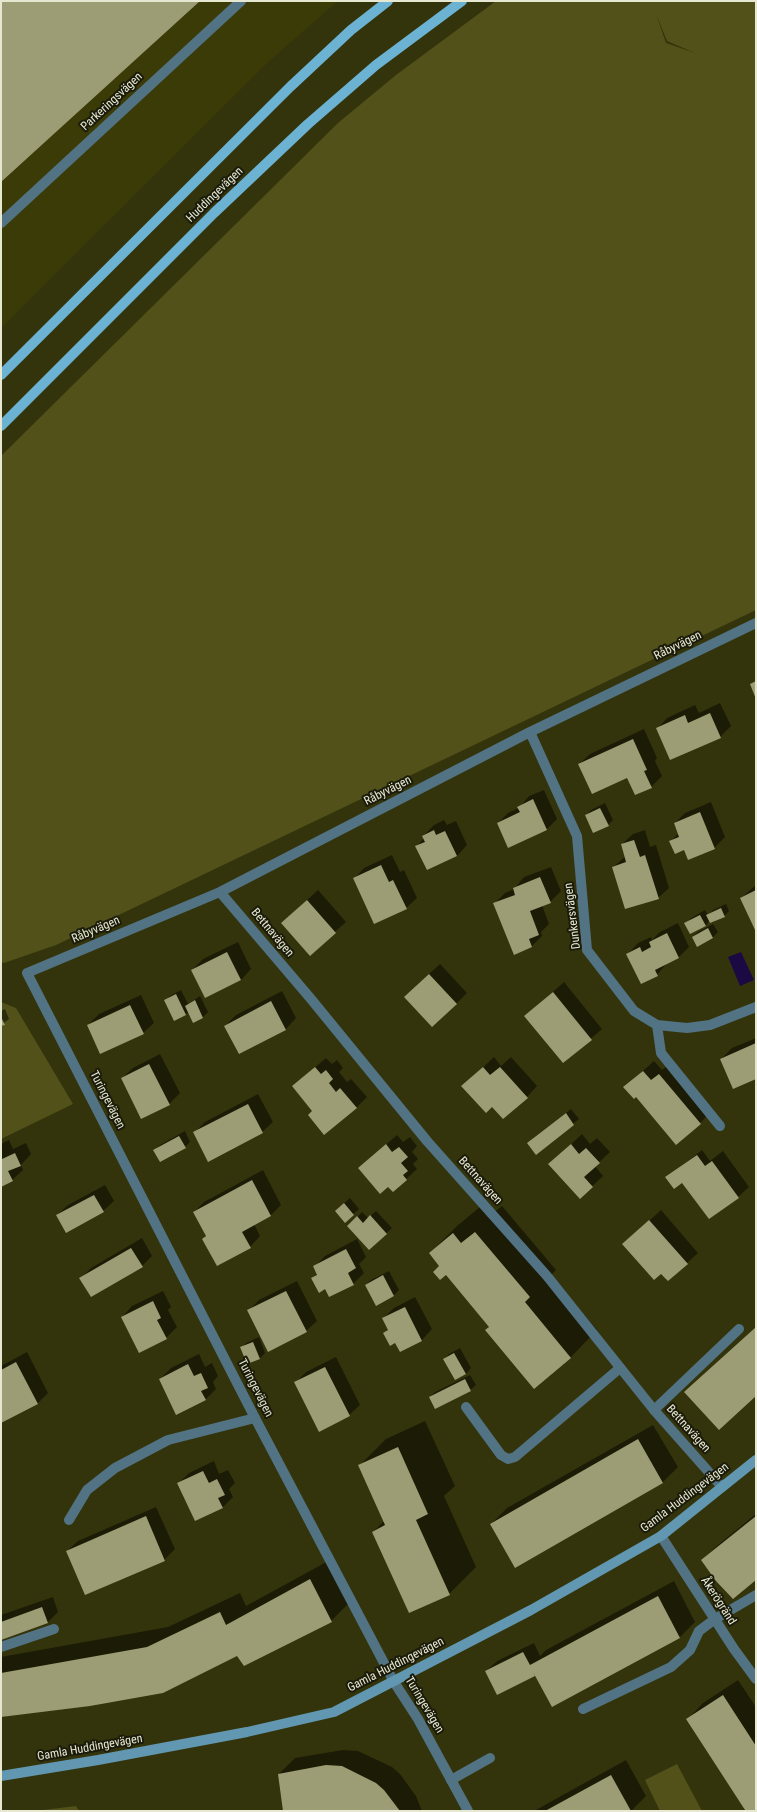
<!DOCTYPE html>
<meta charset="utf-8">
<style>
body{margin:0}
#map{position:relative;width:757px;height:1812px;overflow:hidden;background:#34340c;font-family:"Roboto Condensed",sans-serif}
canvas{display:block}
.frame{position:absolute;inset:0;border:2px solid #e7e8d2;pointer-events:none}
</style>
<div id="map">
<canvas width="757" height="1812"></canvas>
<div class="frame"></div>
</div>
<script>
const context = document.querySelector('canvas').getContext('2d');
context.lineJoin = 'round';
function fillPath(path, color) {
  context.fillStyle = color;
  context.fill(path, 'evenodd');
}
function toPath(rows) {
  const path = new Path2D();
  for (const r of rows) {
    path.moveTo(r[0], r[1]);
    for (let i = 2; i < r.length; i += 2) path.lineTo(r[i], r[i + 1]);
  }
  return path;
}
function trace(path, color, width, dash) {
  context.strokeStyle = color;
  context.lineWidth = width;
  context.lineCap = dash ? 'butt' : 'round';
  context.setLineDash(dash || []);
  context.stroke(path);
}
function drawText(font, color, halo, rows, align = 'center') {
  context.font = font + ' "Roboto Condensed",sans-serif';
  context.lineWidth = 4;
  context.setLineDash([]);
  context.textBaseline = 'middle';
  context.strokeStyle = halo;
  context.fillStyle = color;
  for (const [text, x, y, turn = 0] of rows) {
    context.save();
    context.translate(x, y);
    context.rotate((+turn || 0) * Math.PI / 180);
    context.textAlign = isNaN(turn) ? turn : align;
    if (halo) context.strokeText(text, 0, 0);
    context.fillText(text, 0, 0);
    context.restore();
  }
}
fillPath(toPath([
 [1,1,338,1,267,63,1,328]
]), '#3b3b08');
fillPath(toPath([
 [496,1,756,1,756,610,56,945,4,963,1,962,1,456,338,123,396,75],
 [656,14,667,41,695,53,666,43],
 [1,1002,16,1008,73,1104,1,1139],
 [677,1764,702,1811,660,1811,645,1780],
 [76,1806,79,1811,35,1811]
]), '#515119');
fillPath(toPath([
 [741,952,754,980,740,986,728,957]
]), '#1b0943');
fillPath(toPath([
 [720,703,731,726,720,737,657,729,667,718,695,705,699,713],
 [644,729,657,758,655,761,662,776,651,787,628,777,579,764,590,754],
 [544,790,557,819,547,829,509,847,498,823,508,813,519,808,529,796],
 [711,802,725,837,714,848,685,849,671,841,679,833,675,823,685,813],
 [605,803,613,820,608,825,586,815,591,810],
 [444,820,447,825,456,821,467,845,457,856,417,846,424,838,423,836,434,825],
 [645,830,650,847,656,845,669,888,658,898,613,867,626,856,622,844,633,834],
 [392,855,400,872,404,870,417,898,406,908,354,879,364,868],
 [551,867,561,891,550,902,542,905,549,924,541,932,542,936,531,947,494,904,505,893,514,889,524,877],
 [756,885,756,930,741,898],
 [318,890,346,922,310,954,282,923],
 [726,904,729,911,724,916,710,920,706,925,691,933,686,924,691,918,705,910,708,915,713,910],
 [678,923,689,947,679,957,667,963,657,975,628,954,638,943,651,937,652,940,660,932],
 [713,924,718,932,713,937,698,945,693,937,698,932],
 [238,942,251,969,241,980,192,970,203,959],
 [440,964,467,993,456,1004,416,986],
 [564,982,602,1029,564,1062,526,1016],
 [181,990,188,1004,200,996,208,1012,203,1017,193,1021,189,1012,175,1020,165,1001,170,996],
 [282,991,296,1018,286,1029,240,1053,225,1026,236,1015],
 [141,995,154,1023,143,1033,88,1025,99,1014],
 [5,1009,9,1019,1,1025,1,1011],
 [756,1038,756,1078,721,1059,732,1048],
 [160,1054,180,1093,169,1104,122,1078,133,1068],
 [494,1057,501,1066,511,1057,537,1086,527,1097,492,1105,463,1086],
 [326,1058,332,1064,337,1060,343,1068,339,1072,347,1082,351,1079,367,1097,356,1108,313,1111,293,1086],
 [654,1061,662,1070,670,1064,710,1113,700,1123,636,1096,625,1087],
 [258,1094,273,1122,262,1132,194,1133,205,1122],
 [571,1109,579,1119,536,1153,533,1138],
 [185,1131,190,1142,185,1147,155,1150,160,1145],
 [582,1134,590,1144,597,1138,610,1152,595,1166,603,1176,580,1198,550,1164],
 [397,1135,403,1142,410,1137,417,1146,412,1152,418,1159,413,1164,417,1169,393,1191,388,1186,359,1168],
 [9,1140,13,1149,26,1143,31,1154,21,1165,23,1170,12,1180,1,1185,1,1144],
 [702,1150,710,1161,723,1151,749,1187,738,1197,709,1218,687,1180,667,1177],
 [263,1170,281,1205,271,1215,254,1224,260,1236,250,1247,203,1239,206,1235,194,1212,204,1202],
 [105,1185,114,1201,103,1211,57,1215,68,1205],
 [350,1198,359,1209,345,1221,341,1206],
 [502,1206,556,1270,551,1275,597,1330,571,1357,534,1387,490,1326,430,1253,457,1226,480,1207,488,1217],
 [661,1210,698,1253,687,1263,661,1273,624,1244],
 [376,1211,392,1228,369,1249,348,1226,362,1212,368,1218],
 [142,1238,152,1256,142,1266,81,1278,91,1268],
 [357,1239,366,1257,359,1264,364,1273,353,1284,325,1288,313,1278,318,1273,314,1267,325,1256],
 [389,1271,399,1290,394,1295,377,1304,366,1285,371,1280],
 [297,1281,317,1321,306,1331,249,1310,259,1300],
 [163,1291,171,1307,168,1310,177,1327,166,1338,122,1317,132,1306],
 [415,1297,432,1329,422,1340,400,1351,396,1342,384,1333,389,1329,383,1318,394,1308],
 [259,1337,265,1353,260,1358,248,1363,241,1348,246,1343],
 [460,1348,471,1368,466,1374,444,1359,449,1354],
 [27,1352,48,1393,37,1404,1,1422,1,1366],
 [199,1354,205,1367,212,1363,218,1376,213,1382,216,1389,205,1400,160,1379,171,1368],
 [336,1357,360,1405,349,1415,295,1383,306,1372],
 [470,1375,476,1385,470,1390,430,1397,435,1392],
 [425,1421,455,1486,444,1496,476,1567,449,1594,373,1532,384,1521,359,1466,386,1439],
 [653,1425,678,1467,662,1483,491,1524,507,1508],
 [214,1461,219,1474,228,1470,235,1483,229,1489,233,1497,222,1508,179,1483,189,1473],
 [156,1507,175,1549,164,1560,67,1551,78,1541],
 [756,1514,756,1579,702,1560,718,1545],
 [330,1560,351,1601,331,1621,238,1655,1,1716,1,1657,168,1627,240,1593,246,1606],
 [674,1581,695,1622,680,1637,552,1705,536,1674,534,1676,486,1671,497,1661,534,1643,540,1656,546,1650],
 [53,1597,58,1612,48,1622,1,1639,1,1615],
 [738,1680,756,1707,756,1811,742,1811,745,1808,688,1719,703,1703],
 [343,1750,358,1751,392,1767,400,1774,416,1796,422,1811,284,1811,279,1774,295,1758],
 [626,1760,646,1796,631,1811,534,1811]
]), '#0007');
fillPath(toPath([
 [1,1,200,1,1,182],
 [756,681,756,699,750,684],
 [710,713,721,738,670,760,656,728,685,715,688,723],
 [633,739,647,770,644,771,652,788,635,795,627,778,592,794,578,764],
 [533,799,547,830,508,848,497,823,520,812,517,807],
 [600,808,609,826,593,833,585,815],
 [700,812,715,849,688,860,684,850,675,854,669,841,679,837,674,823],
 [434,830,436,835,445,831,457,856,427,870,415,846,425,842,422,836],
 [634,840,640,857,645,855,659,899,625,909,612,867,626,862,621,844],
 [381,865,389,882,393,880,407,909,374,924,353,878],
 [540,877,551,903,530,911,539,935,529,939,532,947,514,955,493,903,515,895,513,888],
 [756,890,756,932,740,898],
 [307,900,336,933,310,956,281,923],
 [721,908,725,917,710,923,706,915],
 [700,915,706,926,690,934,684,923],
 [708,928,713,938,697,947,692,937],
 [667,933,679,958,655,970,658,976,641,984,626,954,640,947,642,952,651,947,649,942],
 [227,952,241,980,205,998,191,970],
 [429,974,457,1004,432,1027,404,997],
 [553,992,592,1040,563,1063,524,1016],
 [176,994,186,1015,174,1021,164,1000],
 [195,1000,203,1018,193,1023,185,1006],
 [271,1001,286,1030,239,1054,224,1026],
 [130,1005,144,1034,100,1054,87,1025],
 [1,1017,5,1025,1,1026],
 [756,1043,756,1079,733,1089,720,1059],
 [149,1064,170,1105,141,1119,121,1078],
 [315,1067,321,1074,326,1070,333,1079,329,1083,336,1092,340,1088,357,1108,324,1135,308,1115,312,1111,292,1086],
 [483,1067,490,1075,500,1067,528,1098,503,1119,492,1107,486,1113,461,1086],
 [643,1071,651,1080,659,1074,701,1124,676,1145,636,1097,634,1099,623,1087],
 [248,1104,263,1133,208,1162,193,1132],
 [566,1113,574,1125,536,1155,527,1143],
 [179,1136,186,1148,160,1162,153,1150],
 [386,1144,392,1152,399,1147,408,1157,401,1163,408,1171,403,1175,407,1180,393,1192,388,1187,380,1194,358,1168],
 [571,1144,579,1154,586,1148,600,1163,584,1177,593,1187,580,1199,548,1164],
 [15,1153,21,1166,8,1171,13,1181,1,1187,1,1156,2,1159],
 [697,1155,705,1166,712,1161,739,1198,709,1219,682,1183,674,1189,665,1177],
 [252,1180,271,1216,242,1232,251,1248,217,1266,202,1239,206,1236,193,1212],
 [94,1195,104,1212,66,1233,56,1215],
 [344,1203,354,1215,345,1223,335,1211],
 [370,1215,387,1234,369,1250,347,1226,357,1216,363,1223],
 [649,1220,688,1264,668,1281,661,1274,654,1280,622,1244],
 [475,1232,530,1297,525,1302,571,1358,534,1389,485,1330,489,1327,446,1275,440,1280,433,1272,439,1266,429,1253,453,1233,461,1243],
 [131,1248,143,1267,91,1297,79,1278],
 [346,1249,356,1268,348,1273,354,1285,329,1297,325,1289,319,1293,311,1278,317,1275,313,1266],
 [383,1275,394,1296,376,1306,365,1285],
 [286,1291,307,1332,268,1352,247,1310],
 [153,1301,161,1318,157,1320,167,1339,139,1353,121,1317],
 [405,1307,422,1341,400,1352,395,1343,390,1346,383,1333,388,1330,382,1318],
 [756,1327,756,1396,719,1430,684,1392],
 [253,1342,260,1359,247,1364,240,1347],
 [454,1353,466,1374,455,1380,443,1359],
 [16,1362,38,1404,1,1423,1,1370],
 [188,1364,194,1376,201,1373,208,1388,201,1391,206,1400,176,1415,159,1379],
 [325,1367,350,1416,319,1432,294,1382],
 [465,1379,471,1391,435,1409,429,1397],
 [638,1439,663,1483,515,1568,490,1524],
 [398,1447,428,1514,416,1520,450,1595,409,1613,372,1532,385,1525,358,1465],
 [203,1471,209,1483,217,1479,225,1495,218,1498,223,1508,195,1521,177,1483],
 [146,1516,165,1561,85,1595,66,1551],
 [756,1516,756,1580,733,1599,716,1581,701,1560],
 [310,1579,332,1622,244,1666,237,1656,163,1693,90,1706,1,1717,1,1673,147,1647,220,1612,226,1625],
 [658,1596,680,1638,552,1707,533,1672,535,1676,497,1695,485,1671,523,1652,530,1665],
 [42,1607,48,1623,1,1640,1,1622],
 [723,1695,756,1746,756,1811,743,1811,745,1810,686,1719],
 [326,1765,342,1766,376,1783,384,1790,400,1811,283,1811,278,1774],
 [611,1775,631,1811,545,1811]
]), '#9c9d74');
trace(toPath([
 [657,1025,661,1053,720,1126],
 [466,1407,501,1455,508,1459,515,1457,620,1368],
 [654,1410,739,1329],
 [69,1520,87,1490,115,1468,168,1440,255,1418],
 [1,1647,54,1629],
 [583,1709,671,1667,690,1650,699,1631,715,1619,756,1595],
 [451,1780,490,1758]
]), '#527383', 10);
trace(toPath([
 [1,223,241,1],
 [530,732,577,836,587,950,634,1011,657,1025,687,1028,710,1025,756,1007],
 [220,892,311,999,427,1141,547,1276,654,1410,722,1487],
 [661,1536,734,1649,756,1679],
 [468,1811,418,1719,394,1682,255,1418,27,973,220,892,530,732,756,623]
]), '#527383', 10);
trace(toPath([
 [1,1776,98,1760,247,1732,334,1712,531,1610,661,1536,756,1460]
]), '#6197b0', 10);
trace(toPath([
 [1,375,290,87,351,30,388,1],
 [1,426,214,213,308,124,376,65,462,1]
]), '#6cb3d3', 10);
drawText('12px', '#e7e8d2', '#1a1b0a', [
 ["Parkeringsvägen",112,102,-43],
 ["Huddingevägen",215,195,-44],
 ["Råbyvägen",678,646,-26],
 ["Råbyvägen",388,791,-27],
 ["Dunkersvägen",573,916,-97],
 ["Råbyvägen",96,930,-23],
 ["Bettnavägen",272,933,50],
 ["Turingevägen",107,1100,63],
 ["Bettnavägen",480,1181,48],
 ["Turingevägen",255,1388,63],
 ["Bettnavägen",688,1429,48],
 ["Gamla Huddingevägen",685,1498,-37],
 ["Åkerögränd",718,1601,57],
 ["Gamla Huddingevägen",396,1665,-27],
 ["Turingevägen",424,1705,59],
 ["Gamla Huddingevägen",90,1748,-10]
]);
</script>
